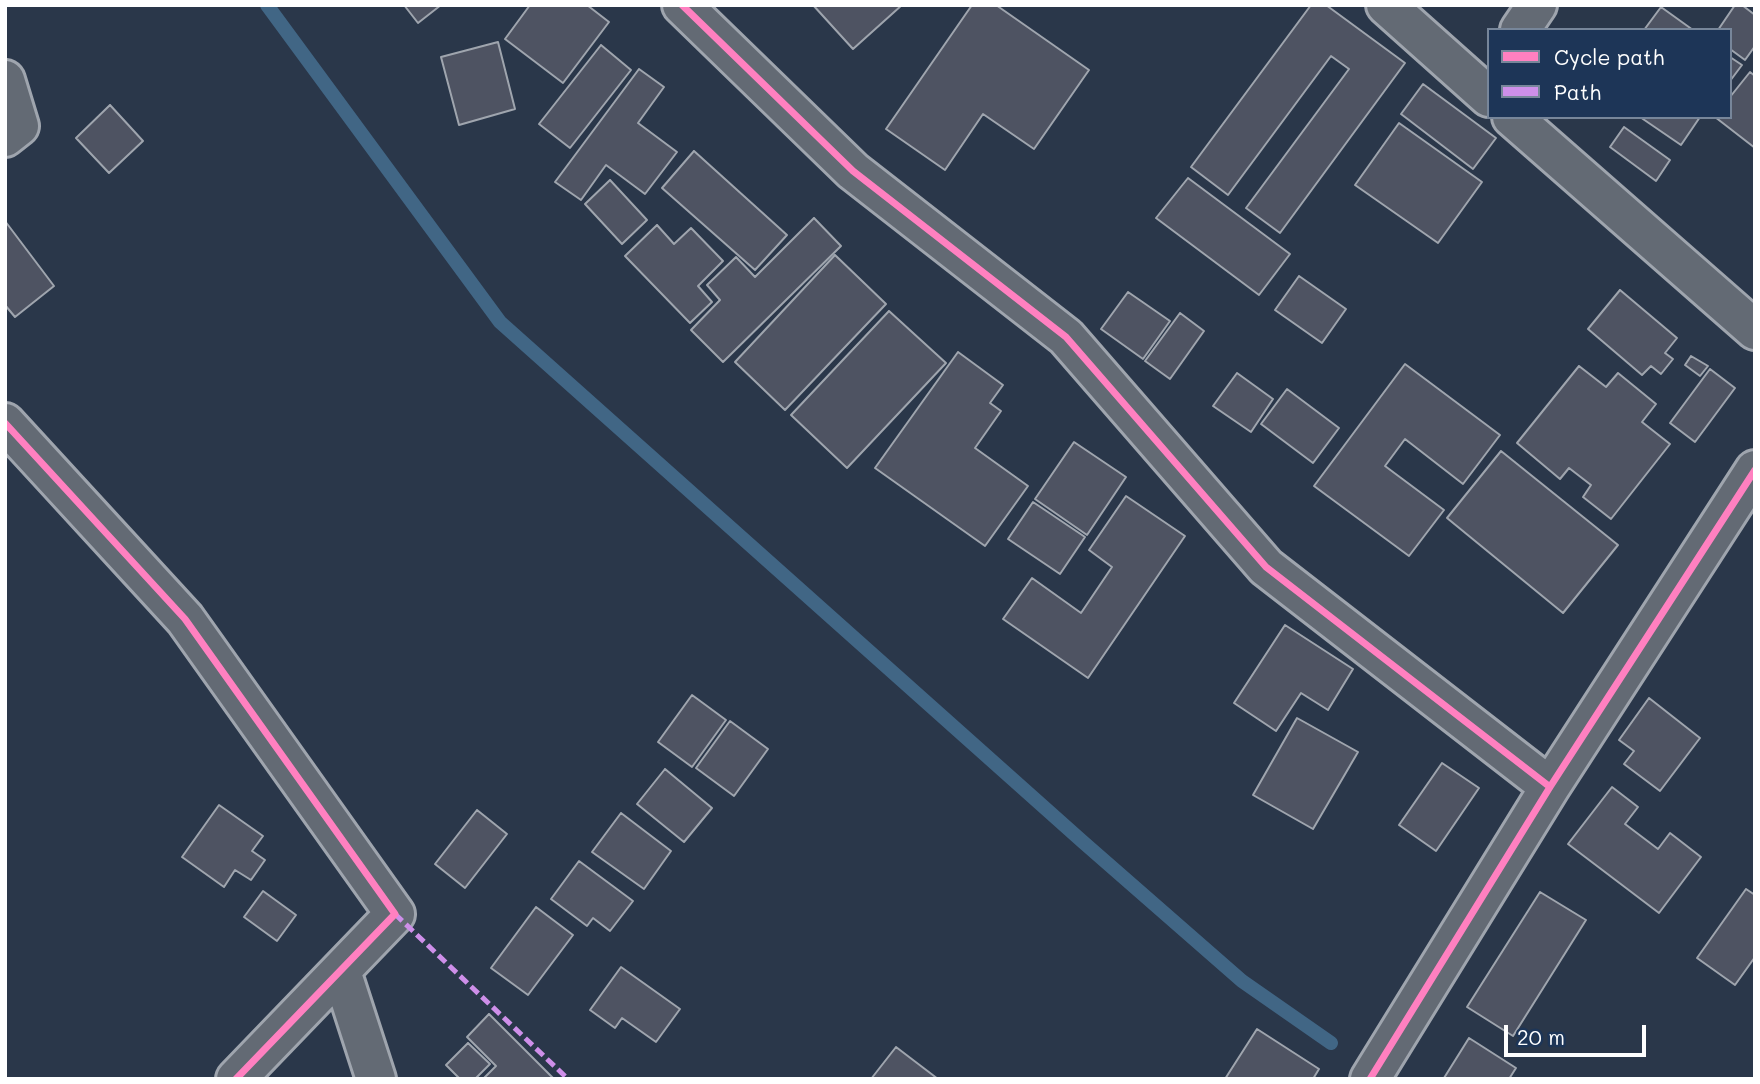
<!DOCTYPE html>
<style>
body{margin:0}
#map{position:relative;width:1760px;height:1084px;overflow:hidden;background:#2a374a;font-family:Mali,sans-serif}
canvas{display:block}
.frame{position:absolute;inset:0;border:7px solid #fff;pointer-events:none}
.legend{position:absolute;left:1487px;top:28px;width:245px;height:91px;box-sizing:border-box;background:#1d3557;border:2px solid #77869a;margin:0;padding:9px 12px;list-style:none;font-size:21px;color:#fff}
.legend li{display:flex;align-items:center;gap:14px;height:35px}
.legend b{width:35px;border:2px solid #77869a}
.scale{position:absolute;left:1504px;top:1025px;width:142px;height:32px;box-sizing:border-box;border:4px solid #fff;border-top:0;padding-left:9px;font-size:21px;line-height:24px;white-space:nowrap;color:#fff;-webkit-text-stroke:5px #1d3557;paint-order:stroke}
</style>
<div id="map">
<canvas width="1760" height="1084"></canvas>
<div class="frame"></div>
<ul class="legend">
<li><b style="height:9px;background:#ff80c0"></b>Cycle path</li>
<li><b style="height:9px;background:#ce8fe9"></b>Path</li>
</ul>
<div class="scale">20 m</div>
</div>
<script>
const context = document.querySelector('canvas').getContext('2d');
context.lineJoin = 'round';
function toPath(rows) {
  const path = new Path2D();
  for (const r of rows) {
    path.moveTo(r[0], r[1]);
    for (let i = 2; i < r.length; i += 2) path.lineTo(r[i], r[i + 1]);
  }
  return path;
}
function trace(path, color, width, dash) {
  context.strokeStyle = color;
  context.lineWidth = width;
  context.lineCap = dash ? 'butt' : 'round';
  context.setLineDash(dash || []);
  context.stroke(path);
}
function fillPath(path, color) {
  context.fillStyle = color;
  context.fill(path, 'evenodd');
}
trace(toPath([
 [267,5,500,322,1083,842,1242,981,1331,1043]
]), '#416685', 14);
const building = toPath([
 [404,5,441,5,418,23,404,5],
 [530,5,587,5,609,22,563,83,505,39,530,5],
 [813,5,902,5,853,49,813,5],
 [972,5,996,5,1089,70,1034,149,983,114,945,170,886,129,972,5],
 [1311,5,1326,5,1405,63,1280,233,1246,208,1349,69,1331,56,1228,195,1191,167,1311,5],
 [1735,5,1742,5,1755,15,1755,46,1745,60,1730,49,1730,30,1718,30,1735,5],
 [1661,7,1693,30,1644,30,1661,7],
 [498,42,515,109,459,125,441,57,498,42],
 [601,45,631,70,570,148,539,124,601,45],
 [1730,57,1742,65,1730,81,1730,57],
 [639,69,664,87,638,123,677,152,645,194,606,165,581,200,555,182,639,69],
 [1750,72,1755,76,1755,148,1715,117,1730,117,1730,97,1750,72],
 [1423,84,1496,138,1473,169,1401,114,1423,84],
 [110,105,143,141,109,173,76,138,110,105],
 [1640,117,1700,117,1681,145,1640,117],
 [1399,123,1482,182,1438,243,1355,185,1399,123],
 [1624,127,1670,160,1656,181,1610,147,1624,127],
 [694,151,787,235,755,270,662,188,694,151],
 [1188,178,1290,254,1259,295,1156,218,1188,178],
 [610,180,647,220,622,244,585,204,610,180],
 [814,218,841,246,723,362,691,330,720,300,707,285,736,257,755,277,814,218],
 [5,221,54,286,15,317,5,305,5,221],
 [657,225,674,244,691,228,723,261,698,286,712,302,690,323,625,256,657,225],
 [835,255,886,304,785,410,735,362,835,255],
 [1299,276,1346,309,1322,343,1275,310,1299,276],
 [1620,290,1677,338,1665,353,1673,359,1661,374,1651,366,1642,375,1588,329,1620,290],
 [1128,292,1170,321,1143,359,1101,329,1128,292],
 [889,311,946,363,847,468,791,415,889,311],
 [1180,313,1204,331,1170,379,1145,361,1180,313],
 [958,352,1003,385,990,403,1001,411,975,448,1028,486,985,546,875,468,958,352],
 [1691,356,1708,366,1700,376,1685,365,1691,356],
 [1405,364,1500,435,1463,484,1405,439,1385,466,1444,510,1409,556,1314,486,1405,364],
 [1579,366,1606,387,1618,373,1656,404,1642,422,1670,444,1611,519,1583,497,1591,485,1569,468,1560,479,1517,443,1579,366],
 [1710,369,1735,388,1695,442,1670,423,1710,369],
 [1237,373,1273,399,1251,432,1213,406,1237,373],
 [1287,389,1339,428,1313,463,1261,424,1287,389],
 [1074,442,1126,477,1087,535,1035,499,1074,442],
 [1501,451,1618,545,1563,613,1447,518,1501,451],
 [1126,496,1185,536,1088,678,1003,619,1032,578,1081,613,1112,567,1089,550,1126,496],
 [1033,502,1085,537,1060,574,1008,539,1033,502],
 [1285,625,1353,669,1328,710,1301,693,1276,731,1234,703,1285,625],
 [692,695,726,720,692,767,658,742,692,695],
 [1649,698,1700,738,1660,791,1624,764,1634,751,1619,740,1649,698],
 [1297,718,1358,752,1313,829,1253,795,1297,718],
 [730,721,768,749,734,796,696,768,730,721],
 [1442,763,1479,788,1436,851,1399,825,1442,763],
 [665,769,712,808,684,842,637,804,665,769],
 [1612,787,1638,807,1625,824,1658,849,1670,833,1701,857,1659,913,1568,844,1612,787],
 [219,805,263,836,252,851,265,860,251,880,235,870,224,887,182,857,219,805],
 [477,810,507,834,465,888,435,864,477,810],
 [621,813,671,851,644,889,592,852,621,813],
 [579,861,633,901,610,931,593,918,587,926,551,899,579,861],
 [1746,889,1755,895,1755,957,1735,985,1697,958,1746,889],
 [263,891,296,915,277,941,244,917,263,891],
 [1540,892,1586,920,1513,1036,1467,1007,1540,892],
 [536,907,573,935,528,995,491,968,536,907],
 [621,967,680,1009,656,1042,622,1018,615,1028,590,1010,621,967],
 [489,1014,554,1079,483,1079,496,1066,467,1037,489,1014],
 [1257,1029,1319,1069,1313,1079,1225,1079,1257,1029],
 [1469,1038,1516,1068,1509,1079,1444,1078,1469,1038],
 [468,1043,490,1064,475,1079,460,1079,446,1065,468,1043],
 [896,1047,938,1079,871,1079,896,1047]
]);
fillPath(building, '#4e5362');
trace(building, '#9fa5ae', 2);
const minor = toPath([
 [682,5,853,171,1066,337,1266,567,1550,787],
 [1386,5,1489,97],
 [1520,30,1537,5],
 [5,80,19,126,5,137],
 [1512,117,1755,330],
 [5,423,185,619,395,914,236,1079],
 [341,971,376,1079],
 [1370,1079,1550,787,1755,470]
]);
trace(minor, '#9fa5ae', 44);
trace(minor, '#636a74', 38);
trace(toPath([
 [395,914,568,1079]
]), '#ce8fe9', 5, [10, 5]);
trace(toPath([
 [682,5,853,171,1066,337,1266,567,1550,787],
 [5,423,185,619,395,914,236,1079],
 [1370,1079,1550,787,1755,470]
]), '#ff80c0', 7);
</script>
